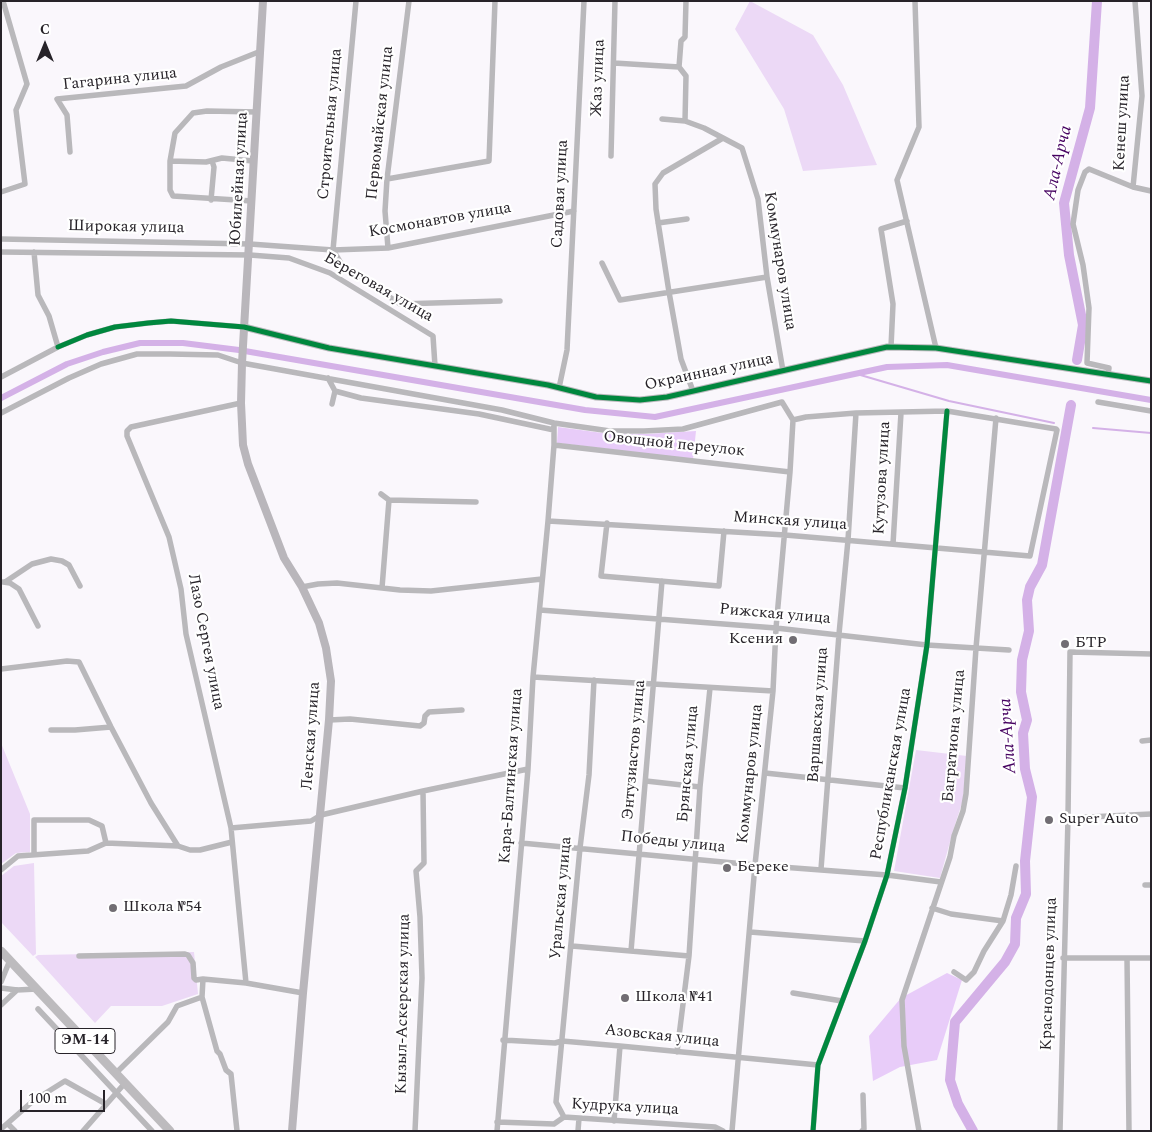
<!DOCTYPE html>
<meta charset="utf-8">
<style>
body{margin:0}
#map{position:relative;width:1152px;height:1132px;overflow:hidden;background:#faf7fc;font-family:Spectral,serif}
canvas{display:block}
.frame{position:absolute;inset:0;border:2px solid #272329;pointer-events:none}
.north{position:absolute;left:20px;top:20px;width:50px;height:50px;-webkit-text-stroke:4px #fff;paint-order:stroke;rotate:0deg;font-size:14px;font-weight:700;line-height:20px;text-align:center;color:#272329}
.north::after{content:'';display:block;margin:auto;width:18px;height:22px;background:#272329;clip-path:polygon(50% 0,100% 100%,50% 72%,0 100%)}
.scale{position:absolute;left:20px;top:1090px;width:85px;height:22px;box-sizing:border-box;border:2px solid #272329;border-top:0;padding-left:6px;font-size:15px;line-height:18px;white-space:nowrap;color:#272329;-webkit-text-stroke:4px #fff;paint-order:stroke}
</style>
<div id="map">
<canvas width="1152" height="1132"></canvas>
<div class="frame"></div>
<div class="north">С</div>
<div class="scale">100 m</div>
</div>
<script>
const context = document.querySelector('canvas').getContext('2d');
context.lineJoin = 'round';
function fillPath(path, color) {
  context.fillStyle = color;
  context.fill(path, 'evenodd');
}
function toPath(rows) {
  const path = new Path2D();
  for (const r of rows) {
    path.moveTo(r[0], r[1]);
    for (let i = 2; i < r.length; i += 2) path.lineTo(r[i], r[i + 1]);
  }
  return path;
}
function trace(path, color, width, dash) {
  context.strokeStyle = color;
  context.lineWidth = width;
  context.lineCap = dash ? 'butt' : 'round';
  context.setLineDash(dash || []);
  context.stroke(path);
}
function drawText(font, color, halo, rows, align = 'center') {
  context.font = font + ' Spectral,serif';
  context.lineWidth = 4.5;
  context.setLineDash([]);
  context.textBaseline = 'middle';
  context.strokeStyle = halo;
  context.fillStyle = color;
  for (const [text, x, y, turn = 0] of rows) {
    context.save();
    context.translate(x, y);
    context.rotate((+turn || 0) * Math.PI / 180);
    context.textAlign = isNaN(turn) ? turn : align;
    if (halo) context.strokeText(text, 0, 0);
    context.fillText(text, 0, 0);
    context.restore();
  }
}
fillPath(toPath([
 [750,1,813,35,843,85,877,165,803,171,784,109,735,29],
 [1,743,30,814,30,852,16,853,1,864],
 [916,750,967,756,963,800,953,831,940,878,894,871],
 [34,863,36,954,33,956,1,922,1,876,14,866],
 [194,952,198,994,162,1006,111,1006,95,1023,35,957,38,955]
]), '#ecd9f6');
fillPath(toPath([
 [558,427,610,434,646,434,696,431,693,459,557,443],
 [947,973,962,980,937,1060,900,1067,873,1081,869,1036,901,998]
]), '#e8ccf9');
trace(toPath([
 [857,374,949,401,1054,423],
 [1093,428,1151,433]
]), '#d4b1e7', 2);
trace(toPath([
 [1,398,67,364,103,352,140,343,183,343,239,350,585,410,655,417,887,367,947,365,1151,400]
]), '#d4b1e7', 6);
trace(toPath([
 [1077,360,1083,325,1069,255,1064,203,1090,108,1097,1],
 [973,1131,958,1104,950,1080,955,1022,1005,962,1015,944,1016,918,1026,894,1025,861,1032,797,1025,769,1023,733,1027,720,1021,692,1022,660,1029,631,1027,600,1030,587,1042,565,1071,405]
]), '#d4b1e7', 10);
trace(toPath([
 [356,1,333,250,342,265,400,304,500,301],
 [915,1,919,127,897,180,936,348],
 [614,63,679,67],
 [662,119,685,121,704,128,742,148,758,199,767,277,783,371],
 [685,121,686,76,679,67,681,41,685,37,686,1],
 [70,152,67,115,57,99,186,86,221,67,261,51],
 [611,156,615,1],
 [170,161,206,162,222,158,253,161],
 [387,179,489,161,495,1],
 [1133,187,1142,96,1135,1],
 [1,192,25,184,16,110,27,84,3,1],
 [211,200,214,167,212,161],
 [252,201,173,196,170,190,170,161,175,133,193,113,207,111,257,112],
 [658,223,687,219],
 [1,239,250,244,333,250,388,248,574,211],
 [388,248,385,211,387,179,409,1],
 [1,252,250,255,289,258,330,273,433,336,435,366],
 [602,263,620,300,767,277],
 [58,347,87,335,115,327,148,323,171,321,244,327],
 [891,347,893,304,881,229,907,221],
 [1108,374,1109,368,1087,363,1089,308,1083,265,1073,224,1078,190,1085,172,1089,169,1133,187,1151,191],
 [1,377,58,347,49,316,38,295,34,252],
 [328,378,335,391,332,404],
 [559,388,567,350,584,1],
 [335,391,361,398,479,414,554,430],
 [693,391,681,359,669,292,656,209,655,184,663,173,723,138],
 [1098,402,1151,411],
 [241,403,131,427,127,431,127,436,169,537,181,589,186,634,231,828,246,983],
 [1,413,69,378,101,364,137,354,170,354,218,355,242,363,502,410,554,423,610,431,644,431,683,429,782,402,793,420],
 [554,445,790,472],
 [381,494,389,500,476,502],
 [548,521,785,535,1030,556,1057,430,1056,429,947,411,856,413,806,417,793,420],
 [607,523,601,576,719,586,724,531],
 [893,544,901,413],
 [3,582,10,583,19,589,38,626],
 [5,582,32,564,51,559,62,561,69,565,80,586],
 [302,587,318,584,337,583,400,590,431,591,542,579],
 [382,588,389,500],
 [540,610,776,628,927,645,1009,650],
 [1,669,67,661,79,662,111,727,151,803,178,846,190,850,200,850,232,842],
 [533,677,773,691],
 [329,720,350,719,420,726,424,723,425,716,429,712,462,710],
 [51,730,75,730,111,727],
 [1142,741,1151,740],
 [765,773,905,788],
 [646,781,700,787],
 [1068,818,1151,814],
 [231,828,311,821,321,815,423,791,528,769],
 [521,843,755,865,887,875,941,882],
 [34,855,34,820,89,820,102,826,106,843],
 [821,869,839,634,848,540,856,413],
 [1,870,18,856,88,851,106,843,178,846],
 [1145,885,1151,885],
 [932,908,951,914,1003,921],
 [750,932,865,941],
 [572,946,689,956],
 [631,951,662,581],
 [79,956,185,954,188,955,193,963,194,978,196,980,203,979],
 [1063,958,1151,958],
 [1127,958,1129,1131],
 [954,972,966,980,974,972,984,951,1003,921,1011,895,1016,866],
 [1,982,10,960],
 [1,988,17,990,37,989],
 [793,993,842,1001],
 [1,1005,17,990],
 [38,1009,152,1131],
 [503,1040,555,1043,562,1041,620,1046,818,1065],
 [677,1052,689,956,700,787,710,688],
 [116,1073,168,1022,177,1006,202,997],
 [564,1117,556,1102,580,848,589,775,594,680],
 [614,1121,620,1046],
 [497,1122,554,1124,564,1117,715,1127,723,1131],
 [8,1124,15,1131],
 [1,1129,33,1101,65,1081,106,1104],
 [83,1131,125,1083],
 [237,1131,231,1074,226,1070,220,1054,217,1051,202,997,203,979,246,983,303,993],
 [415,1131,422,978,420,917,416,871,424,863,423,791],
 [497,1131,528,769,533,677,548,521,554,445,554,423],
 [578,1131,579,1118],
 [732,1131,755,865,773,691,776,628,790,472,793,420],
 [813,1131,818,1065,865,941,887,875,905,788,927,645,947,411],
 [862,1131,864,1129,863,1095],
 [919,1131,904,1046,902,1000,950,857,954,836,963,811,966,794,976,648,996,418],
 [1060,1131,1068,818,1070,652,1151,654]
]), '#b9b8bb', 5.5);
trace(toPath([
 [244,327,329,348,548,385,596,397,640,400,667,397,887,347,936,348,1151,381]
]), '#b9b8bb', 7);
trace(toPath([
 [263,1,242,363,241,403,243,445,248,464,284,558,302,587,319,623,326,648,331,681,329,720,303,993,292,1131]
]), '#b9b6bb', 8);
trace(toPath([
 [1,951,170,1131]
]), '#bdbbbe', 9);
trace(toPath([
 [58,347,87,335,115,327,148,323,171,321,244,327,329,348,548,385,596,397,640,400,667,397,887,347,936,348,1151,381],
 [813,1131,818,1065,865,941,887,875,905,788,927,645,947,411]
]), '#00873e', 5);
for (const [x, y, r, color] of [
 [793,640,5,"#716d73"],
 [1065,644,5,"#716d73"],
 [1049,820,5,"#716d73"],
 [727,868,5,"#716d73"],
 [113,908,5,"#716d73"],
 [625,998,5,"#716d73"]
]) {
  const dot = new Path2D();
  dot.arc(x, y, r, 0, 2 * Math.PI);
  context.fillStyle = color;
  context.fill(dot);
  trace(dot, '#fff', 2);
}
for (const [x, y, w] of [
 [85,1041,60]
]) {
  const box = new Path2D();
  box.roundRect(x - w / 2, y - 12.5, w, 25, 4);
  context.fillStyle = '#fff';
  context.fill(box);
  trace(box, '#272329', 1);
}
drawText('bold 15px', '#272329', null, [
 ["ЭМ-14",85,1041]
]);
drawText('16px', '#272329', '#fff', [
 ["Жаз улица",599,78,-88],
 ["Гагарина улица",120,80,-6],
 ["Первомайская улица",381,123,-84],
 ["Кенеш улица",1123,123,-87],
 ["Строительная улица",331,124,-85],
 ["Юбилейная улица",240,179,-87],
 ["Садовая улица",561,194,-87],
 ["Космонавтов улица",440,221,-10],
 ["Широкая улица",126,228,1],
 ["Коммунаров улица",779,261,81],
 ["Береговая улица",378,288,30],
 ["Окраинная улица",709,373,-12],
 ["Овощной переулок",674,445,6],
 ["Кутузова улица",883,478,-87],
 ["Минская улица",790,522,4],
 ["Рижская улица",775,615,5],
 ["Лазо Сергея улица",205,642,79],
 ["Варшавская улица",819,715,-86],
 ["Ленская улица",312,736,-86],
 ["Багратиона улица",955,736,-85],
 ["Энтузиастов улица",635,750,-85],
 ["Брянская улица",689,764,-85],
 ["Коммунаров улица",751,774,-84],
 ["Республиканская улица",892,774,-80],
 ["Кара-Балтинская улица",512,776,-86],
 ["Победы улица",673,843,6],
 ["Уральская улица",562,898,-85],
 ["Краснодонцев улица",1050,974,-88],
 ["Кызыл-Аскерская улица",404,1004,-89],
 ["Азовская улица",662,1037,6],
 ["Кудрука улица",625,1108,3]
]);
drawText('16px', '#272329', '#fff', [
 ["Ксения",783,640,"right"],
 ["БТР",1075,644],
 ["Super Auto",1059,820],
 ["Береке",737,868],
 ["Школа №54",123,908],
 ["Школа №41",635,998]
], 'left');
drawText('italic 18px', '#460261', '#fff', [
 ["Ала-Арча",1059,163,-77],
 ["Ала-Арча",1009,736,-94]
]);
</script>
